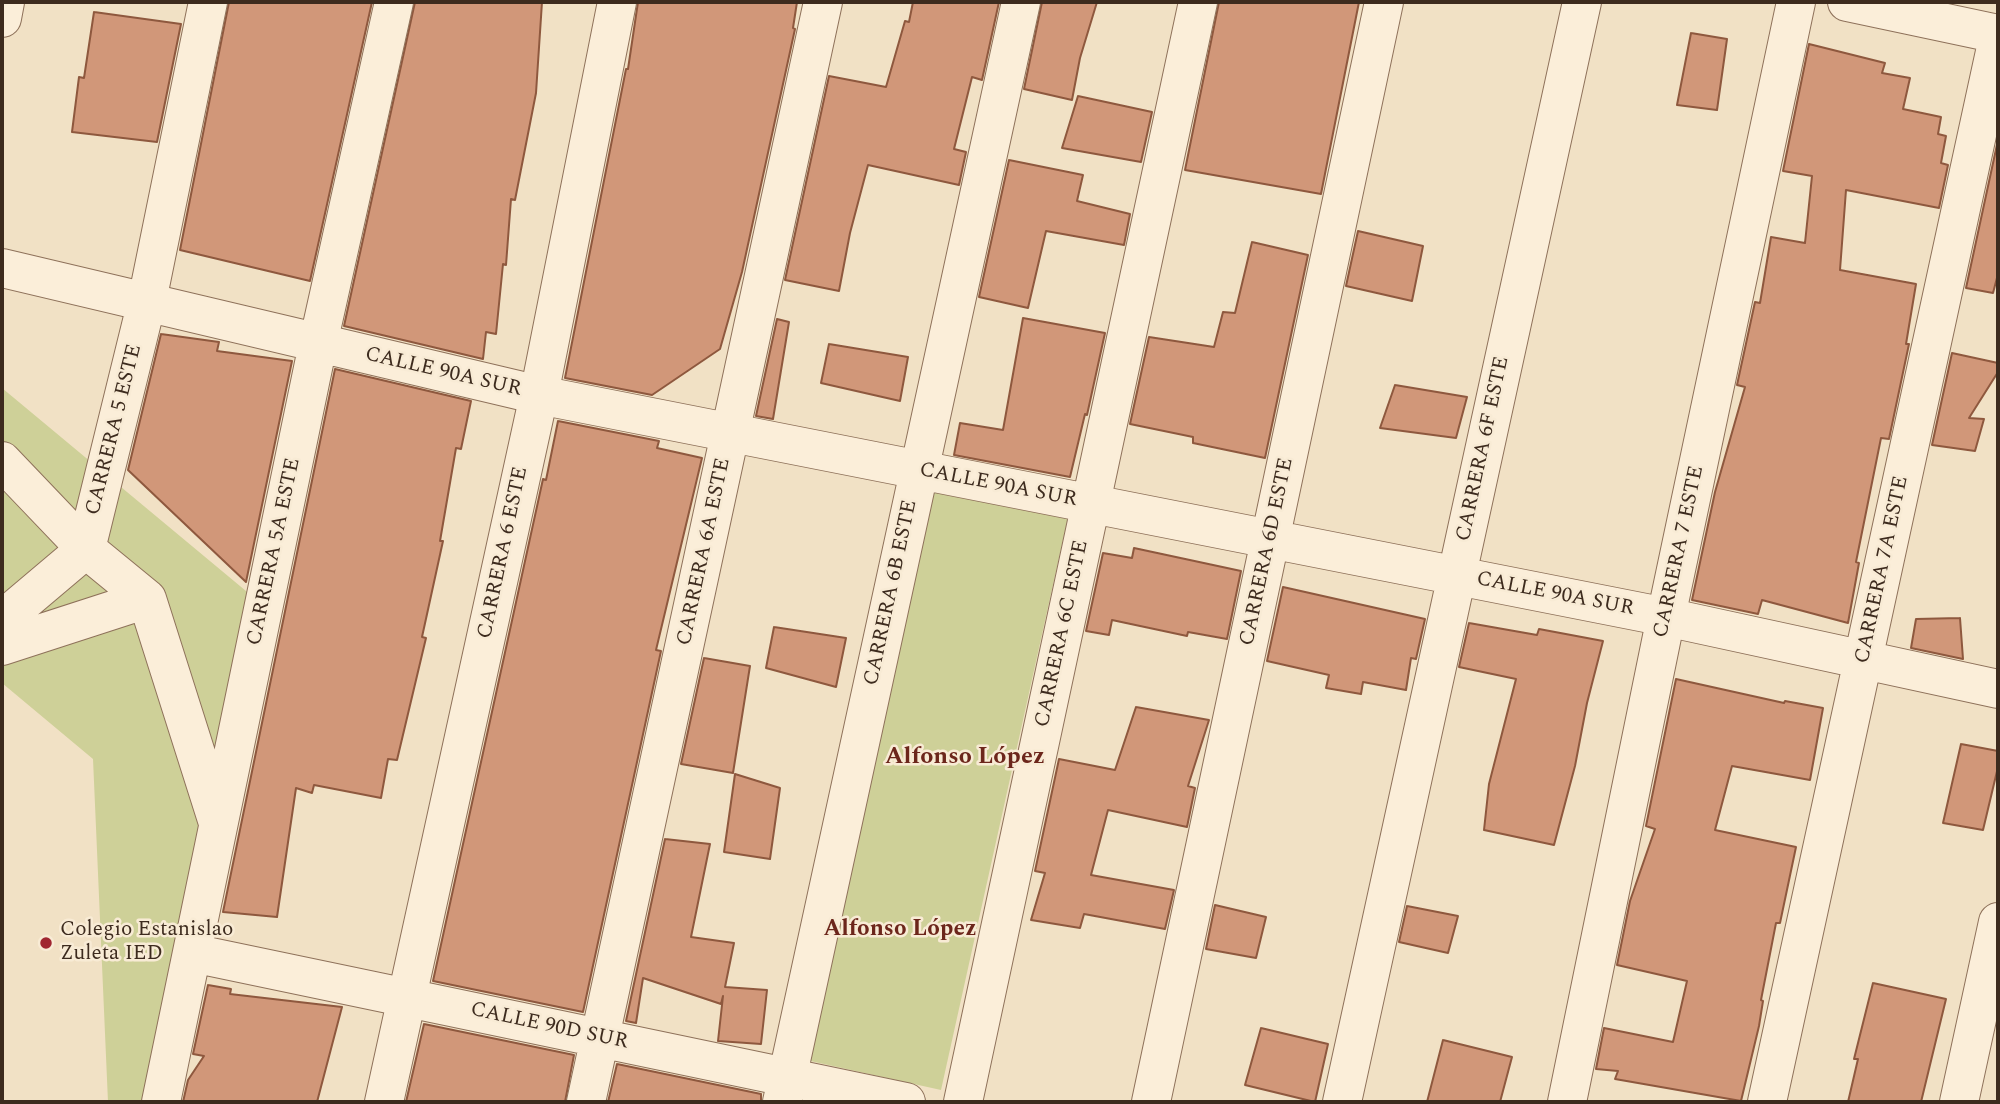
<!DOCTYPE html>
<meta charset="utf-8">
<style>
body{margin:0}
#map{position:relative;width:2000px;height:1104px;overflow:hidden;background:#f1e1c5;font-family:Spectral,serif}
canvas{display:block}
.frame{position:absolute;inset:0;border:4px solid #3d2b1e;pointer-events:none}
</style>
<div id="map">
<canvas width="2000" height="1104"></canvas>
<div class="frame"></div>
</div>
<script>
const context = document.querySelector('canvas').getContext('2d');
context.lineJoin = 'round';
function fillPath(path, color) {
  context.fillStyle = color;
  context.fill(path, 'evenodd');
}
function toPath(rows) {
  const path = new Path2D();
  for (const r of rows) {
    path.moveTo(r[0], r[1]);
    for (let i = 2; i < r.length; i += 2) path.lineTo(r[i], r[i + 1]);
  }
  return path;
}
function trace(path, color, width, dash) {
  context.strokeStyle = color;
  context.lineWidth = width;
  context.lineCap = dash ? 'butt' : 'round';
  context.setLineDash(dash || []);
  context.stroke(path);
}
function drawText(font, color, halo, rows, align = 'center') {
  context.font = font + ' Spectral,serif';
  context.lineWidth = 5;
  context.setLineDash([]);
  context.textBaseline = 'middle';
  context.strokeStyle = halo;
  context.fillStyle = color;
  for (const [text, x, y, turn = 0] of rows) {
    context.save();
    context.translate(x, y);
    context.rotate((+turn || 0) * Math.PI / 180);
    context.textAlign = isNaN(turn) ? turn : align;
    if (halo) context.strokeText(text, 0, 0);
    context.fillText(text, 0, 0);
    context.restore();
  }
}
fillPath(toPath([
 [2,388,252,596,143,1102,108,1102,93,759,2,683],
 [933,487,1068,517,941,1090,806,1060]
]), '#ced098');
const building = toPath([
 [229,2,372,2,310,281,180,250,229,2],
 [415,2,542,2,536,93,515,200,511,199,506,265,503,264,496,334,486,332,483,359,344,326,415,2],
 [638,2,797,2,793,28,795,29,742,272,720,349,652,395,565,378,626,69,628,69,638,2],
 [913,2,999,2,982,80,972,77,954,149,966,152,959,185,868,165,850,233,839,291,785,280,829,76,886,87,905,21,909,22,913,2],
 [1042,2,1097,2,1080,58,1072,100,1024,89,1042,2],
 [1219,2,1359,2,1321,194,1185,170,1219,2],
 [94,12,181,24,157,142,72,132,79,77,84,78,94,12],
 [1691,33,1727,39,1717,110,1677,105,1691,33],
 [1809,44,1885,63,1882,73,1910,78,1903,109,1941,117,1938,134,1946,136,1941,163,1948,165,1939,208,1846,190,1840,270,1916,284,1906,344,1909,344,1889,439,1881,438,1856,562,1859,563,1848,623,1762,600,1758,614,1692,600,1715,492,1745,387,1737,385,1755,302,1760,303,1771,237,1805,243,1812,176,1783,171,1809,44],
 [1078,96,1152,112,1141,162,1062,148,1078,96],
 [1998,140,1998,274,1993,293,1966,288,1998,140],
 [1009,160,1083,175,1077,201,1130,214,1124,245,1046,231,1028,308,979,297,1009,160],
 [1358,231,1423,246,1412,301,1346,286,1358,231],
 [1252,242,1308,255,1265,458,1193,443,1193,437,1130,424,1149,337,1214,347,1223,312,1235,313,1252,242],
 [1023,318,1105,333,1087,415,1085,414,1070,477,954,455,960,423,1003,430,1023,318],
 [777,319,789,322,773,419,756,416,777,319],
 [161,334,219,342,217,351,292,361,246,582,128,470,161,334],
 [829,344,908,357,900,401,821,383,829,344],
 [1952,353,1998,363,1998,372,1969,418,1984,419,1975,451,1932,445,1952,353],
 [335,369,471,401,461,449,456,448,440,541,443,541,422,637,426,638,397,760,388,759,381,798,314,785,312,793,296,788,277,917,223,912,335,369],
 [1395,385,1467,397,1456,438,1380,428,1395,385],
 [558,421,659,441,657,448,702,458,656,650,661,651,583,1012,433,981,543,479,546,480,558,421],
 [1134,548,1241,571,1227,639,1188,632,1187,636,1112,620,1109,635,1086,631,1103,553,1132,558,1134,548],
 [1283,587,1425,619,1416,659,1411,658,1406,690,1363,682,1361,694,1326,688,1329,675,1267,661,1283,587],
 [1960,618,1963,659,1911,648,1916,619,1960,618],
 [1469,623,1537,635,1539,629,1603,641,1587,703,1575,766,1554,845,1484,830,1489,784,1516,679,1459,667,1469,623],
 [774,627,846,638,836,687,766,668,774,627],
 [704,658,750,666,733,773,681,764,704,658],
 [1676,679,1784,703,1785,701,1823,708,1810,780,1732,766,1715,830,1796,847,1780,923,1776,923,1761,1000,1763,1001,1759,1026,1741,1101,1615,1079,1618,1071,1596,1069,1604,1028,1673,1042,1687,981,1617,965,1630,901,1655,829,1646,826,1676,679],
 [1136,707,1209,720,1188,786,1195,788,1187,827,1108,810,1091,875,1174,890,1165,929,1084,914,1080,928,1031,920,1045,873,1035,871,1059,759,1115,770,1136,707],
 [1961,744,1998,751,1998,767,1983,830,1943,823,1961,744],
 [735,774,780,788,770,859,724,852,735,774],
 [665,839,710,844,691,937,734,943,725,987,767,990,761,1044,718,1041,723,996,721,1004,643,978,636,1023,626,1021,665,839],
 [1215,905,1266,917,1256,958,1206,949,1215,905],
 [1407,906,1458,916,1448,953,1399,942,1407,906],
 [1873,983,1946,999,1921,1102,1848,1102,1858,1059,1854,1059,1873,983],
 [208,985,231,989,230,994,342,1007,317,1102,183,1102,188,1080,204,1056,193,1054,208,985],
 [424,1024,574,1055,565,1102,406,1102,424,1024],
 [1261,1028,1328,1044,1315,1102,1245,1085,1261,1028],
 [1443,1040,1512,1057,1500,1102,1427,1102,1443,1040],
 [617,1064,761,1094,761,1102,608,1102,617,1064]
]);
fillPath(building, '#d19779');
trace(building, '#8e583e', 2);
const minor = toPath([
 [208,2,147,301,86,549,147,599,218,823],
 [1847,2,1998,34],
 [2,18,5,2],
 [2,268,539,395,1666,617,1998,689],
 [2,461,86,549,2,620],
 [2,646,147,599],
 [192,953,906,1102],
 [161,1102,318,344,394,2],
 [586,1102,823,2],
 [782,1102,1021,2],
 [963,1102,1198,2],
 [1151,1102,1384,2],
 [1342,1102,1582,2],
 [1767,1102,1998,38],
 [1959,1102,1998,922]
]);
const tertiary = toPath([
 [384,1102,539,395,617,2],
 [1567,1102,1666,617,1796,2]
]);
trace(minor, '#8e715a', 40);
trace(tertiary, '#8e715a', 40);
trace(minor, '#fbeed9', 38);
trace(tertiary, '#fbeed9', 38);
for (const [x, y, r, color] of [
 [46,943,7,"#a02630"]
]) {
  const dot = new Path2D();
  dot.arc(x, y, r, 0, 2 * Math.PI);
  context.fillStyle = color;
  context.fill(dot);
  trace(dot, '#f8ebd5', 2.5);
}
drawText('21px', '#3d2b1e', '#f8ebd5', [
 ["CALLE 90A SUR",443,373,13],
 ["CARRERA 5 ESTE",115,430,-76],
 ["CARRERA 6F ESTE",1484,449,-78],
 ["CALLE 90A SUR",998,486,11],
 ["CARRERA 5A ESTE",275,552,-78],
 ["CARRERA 6A ESTE",705,552,-78],
 ["CARRERA 6D ESTE",1268,552,-78],
 ["CARRERA 7 ESTE",1680,552,-78],
 ["CARRERA 6 ESTE",504,553,-78],
 ["CARRERA 7A ESTE",1883,570,-78],
 ["CARRERA 6B ESTE",892,593,-78],
 ["CALLE 90A SUR",1555,595,11],
 ["CARRERA 6C ESTE",1063,634,-78],
 ["CALLE 90D SUR",549,1027,12]
]);
drawText('21px', '#3d2b1e', '#f8ebd5', [
 ["Colegio Estanislao",60,931],
 ["Zuleta IED",60,955]
], 'left');
drawText('bold 23px', '#6c261b', '#f8ebd5', [
 ["Alfonso López",900,930]
]);
drawText('bold 24px', '#6c261b', '#f8ebd5', [
 ["Alfonso López",965,758]
]);
</script>
